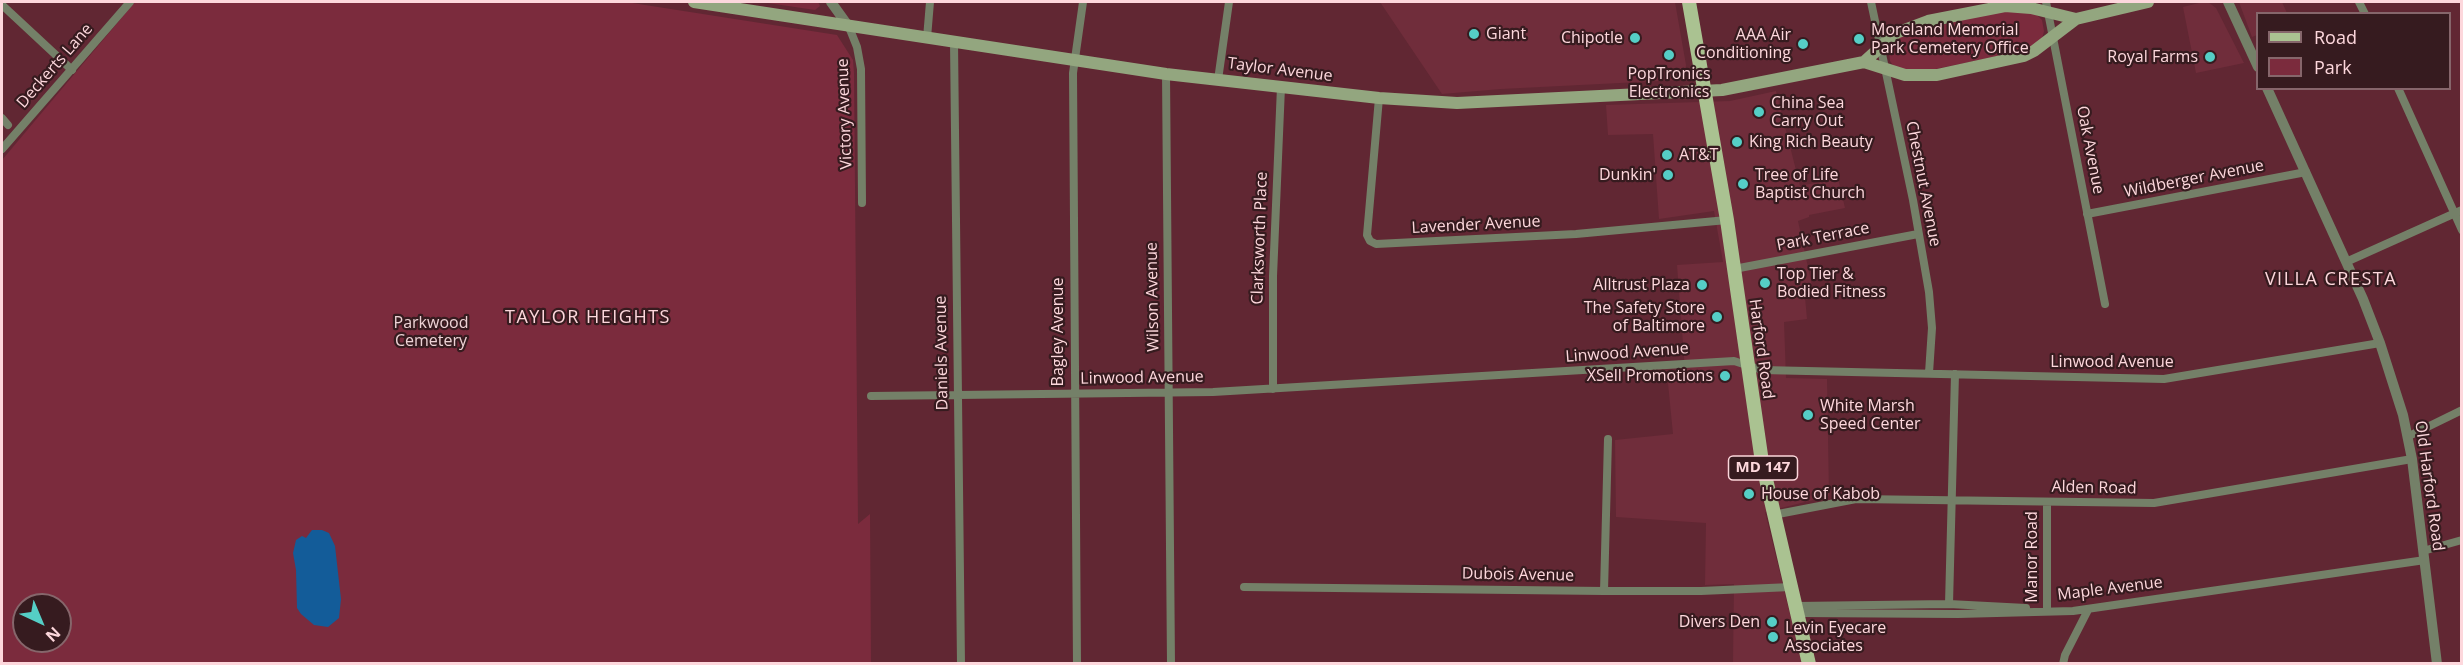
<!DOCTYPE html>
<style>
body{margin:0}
#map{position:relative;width:2463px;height:665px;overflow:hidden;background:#612733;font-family:"Open Sans",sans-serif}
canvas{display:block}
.frame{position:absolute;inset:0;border:3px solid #fdd7dc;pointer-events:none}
.legend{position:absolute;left:2256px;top:12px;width:195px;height:78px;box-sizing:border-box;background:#361b1f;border:2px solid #86666b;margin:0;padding:8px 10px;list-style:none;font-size:18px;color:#fdd7dc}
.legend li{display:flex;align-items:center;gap:12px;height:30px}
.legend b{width:30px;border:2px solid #86666b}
.north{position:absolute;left:12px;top:593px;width:60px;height:60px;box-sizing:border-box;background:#361b1f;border:2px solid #86666b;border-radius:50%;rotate:136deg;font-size:16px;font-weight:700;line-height:24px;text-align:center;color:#fdd7dc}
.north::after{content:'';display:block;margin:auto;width:21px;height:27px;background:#55cec6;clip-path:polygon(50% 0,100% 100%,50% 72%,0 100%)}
</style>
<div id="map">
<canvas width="2463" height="665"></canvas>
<div class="frame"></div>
<ul class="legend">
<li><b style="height:8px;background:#aac291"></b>Road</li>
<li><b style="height:16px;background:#7b2b3d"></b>Park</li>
</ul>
<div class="north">N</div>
</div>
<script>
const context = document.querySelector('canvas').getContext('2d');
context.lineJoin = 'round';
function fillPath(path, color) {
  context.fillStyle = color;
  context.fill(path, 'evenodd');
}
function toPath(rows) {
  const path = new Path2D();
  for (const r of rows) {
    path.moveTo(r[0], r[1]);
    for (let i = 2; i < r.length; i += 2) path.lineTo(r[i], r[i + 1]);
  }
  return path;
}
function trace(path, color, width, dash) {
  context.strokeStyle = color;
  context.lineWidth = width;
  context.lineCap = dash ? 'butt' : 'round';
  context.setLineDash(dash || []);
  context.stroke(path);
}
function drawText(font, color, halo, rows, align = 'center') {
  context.font = font + ' "Open Sans",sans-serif';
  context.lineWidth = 4.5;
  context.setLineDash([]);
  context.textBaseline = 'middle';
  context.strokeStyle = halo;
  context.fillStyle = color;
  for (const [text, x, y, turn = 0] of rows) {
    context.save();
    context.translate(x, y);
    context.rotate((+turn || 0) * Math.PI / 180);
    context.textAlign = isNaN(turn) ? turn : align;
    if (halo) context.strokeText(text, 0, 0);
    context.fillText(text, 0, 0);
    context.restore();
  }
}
fillPath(toPath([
 [1380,2,1675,2,1686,65,1685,73,1679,80,1501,89,1442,94],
 [2203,2,2208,2,2216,8,2244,63,2196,73,2183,7],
 [2239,2,2282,2,2287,13,2258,14,2257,35,2252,37],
 [1776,91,1800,186,1838,178,1845,208,1809,215,1809,217,1798,221,1814,295,1805,297,1807,319,1784,322,1786,378,1827,379,1829,496,1765,512,1802,663,1733,663,1734,584,1705,585,1706,523,1616,517,1615,440,1673,434,1667,373,1685,370,1677,265,1723,262,1714,211,1659,219,1653,134,1608,135,1606,105,1730,101]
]), '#702d3b');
fillPath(toPath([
 [135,2,626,2,837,35,853,60,854,73,858,524,870,514,871,663,2,664,2,160],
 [24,605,60,605,60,641,24,641],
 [761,2,818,2,820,6,815,10],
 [2000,11,2029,11,2038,16,2042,20,2044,31,2042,39,2032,49,1921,72,1895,68,1890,61,1889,50,1892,44,1908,30]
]), '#7b2b3d');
fillPath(toPath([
 [312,530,322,530,329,533,335,546,341,599,339,618,328,627,314,625,301,614,297,608,296,570,293,553,296,540,302,536,306,538]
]), '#135c99');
trace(toPath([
 [1871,2,1913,200,1929,292,1932,328,1929,373],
 [2046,2,2105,304],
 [2359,2,2365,14],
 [2,5,72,70],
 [849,27,857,47,861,69,862,203],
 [927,38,930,2],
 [954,42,961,664],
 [1166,74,1171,664],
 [1218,80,1229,2],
 [2398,88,2462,230],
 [1379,98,1367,235,1370,241,1376,244,1576,234,1727,220],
 [2,118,8,125],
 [2,149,130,2],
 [2087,214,2306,172],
 [2346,262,2462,210],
 [1734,269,1918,234],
 [1273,389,1273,276,1281,87],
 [871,396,1213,392,1734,361,1762,370,2164,379,2380,343],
 [2409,436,2462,410],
 [1773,515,1856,499,2154,503,2412,459],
 [2423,551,2462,540],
 [1244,587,1604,591,1701,591,1791,587],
 [1604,591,1608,439],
 [1949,604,1955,374],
 [1796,606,1949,604,2026,608],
 [2047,611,2047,503],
 [1798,613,1958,614,2073,611,2425,560],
 [1077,664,1073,73,1083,2],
 [2063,664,2065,655,2088,610]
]), '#748068', 8);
trace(toPath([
 [831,2,849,27],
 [2228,2,2258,67],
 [2267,88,2363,299,2380,343,2403,415,2412,459,2437,664]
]), '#748068', 10);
trace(toPath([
 [694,2,1166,74,1379,98,1457,103,1722,90,1864,62,1905,75,1937,75,2024,56,2034,51,2076,19,2148,2],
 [1864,62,1896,33,1928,21,2005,6,2031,8,2076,19]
]), '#93a67f', 12);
trace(toPath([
 [1689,2,1727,220,1762,462,1809,664]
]), '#aac291', 14);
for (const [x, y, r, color] of [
 [1474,34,6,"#55cec6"],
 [1635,38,6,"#55cec6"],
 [1859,39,6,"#55cec6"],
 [1803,44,6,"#55cec6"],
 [1669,55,6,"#55cec6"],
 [2210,57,6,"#55cec6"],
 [1759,112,6,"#55cec6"],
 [1737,142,6,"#55cec6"],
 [1667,155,6,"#55cec6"],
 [1668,175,6,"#55cec6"],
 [1743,184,6,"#55cec6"],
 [1765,283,6,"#55cec6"],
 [1702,285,6,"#55cec6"],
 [1717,317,6,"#55cec6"],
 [1725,376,6,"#55cec6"],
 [1808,415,6,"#55cec6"],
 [1749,494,6,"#55cec6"],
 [1772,622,6,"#55cec6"],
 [1773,637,6,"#55cec6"]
]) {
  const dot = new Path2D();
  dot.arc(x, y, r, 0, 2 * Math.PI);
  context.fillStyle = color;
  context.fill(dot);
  trace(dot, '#361b1f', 2);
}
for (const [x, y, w] of [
 [1763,468,69]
]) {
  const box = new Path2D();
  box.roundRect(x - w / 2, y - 12, w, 24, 4.5);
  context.fillStyle = '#361b1f';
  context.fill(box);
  trace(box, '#fdd7dc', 1.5);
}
drawText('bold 15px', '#fdd7dc', null, [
 ["MD 147",1763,468]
]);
drawText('16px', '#fdd7dc', '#361b1f', [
 ["Moreland Memorial",1871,30],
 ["Park Cemetery Office",1871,48],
 ["Giant",1486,34],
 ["AAA Air",1791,35,"right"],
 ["Conditioning",1791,53,"right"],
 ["Chipotle",1623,38,"right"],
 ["Royal Farms",2198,57,"right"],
 ["PopTronics",1669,74,"center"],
 ["Electronics",1669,92,"center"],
 ["China Sea",1771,103],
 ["Carry Out",1771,121],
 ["King Rich Beauty",1749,142],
 ["AT&T",1679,155],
 ["Dunkin'",1656,175,"right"],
 ["Tree of Life",1755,175],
 ["Baptist Church",1755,193],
 ["Top Tier &",1777,274],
 ["Bodied Fitness",1777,292],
 ["Alltrust Plaza",1690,285,"right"],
 ["The Safety Store",1705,308,"right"],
 ["of Baltimore",1705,326,"right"],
 ["XSell Promotions",1713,376,"right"],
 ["White Marsh",1820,406],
 ["Speed Center",1820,424],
 ["House of Kabob",1761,494],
 ["Divers Den",1760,622,"right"],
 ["Levin Eyecare",1785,628],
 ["Associates",1785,646]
], 'left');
drawText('16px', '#fdd7dc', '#361b1f', [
 ["Deckerts Lane",55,66,-49],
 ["Taylor Avenue",1280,70,7],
 ["Victory Avenue",845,114,-92],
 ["Oak Avenue",2090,150,79],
 ["Wildberger Avenue",2194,179,-11],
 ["Chestnut Avenue",1923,184,79],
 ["Lavender Avenue",1476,225,-3],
 ["Park Terrace",1823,237,-11],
 ["Clarksworth Place",1260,238,-88],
 ["Wilson Avenue",1153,297,-91],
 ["Bagley Avenue",1058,332,-90],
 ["Harford Road",1761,349,82],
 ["Daniels Avenue",942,353,-91],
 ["Linwood Avenue",1627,353,-4],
 ["Linwood Avenue",2112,362],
 ["Linwood Avenue",1142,378,-1],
 ["Old Harford Road",2429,486,82],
 ["Alden Road",2094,488,1],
 ["Manor Road",2032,557,-90],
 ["Dubois Avenue",1518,575,1],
 ["Maple Avenue",2110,589,-7]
]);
drawText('16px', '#eed3d6', '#361b1f', [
 ["Parkwood",431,323],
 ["Cemetery",431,341]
]);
context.letterSpacing = '1.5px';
drawText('18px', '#fdd7dc', '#361b1f', [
 ["VILLA CRESTA",2331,280],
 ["TAYLOR HEIGHTS",588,318]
]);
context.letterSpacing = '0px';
</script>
